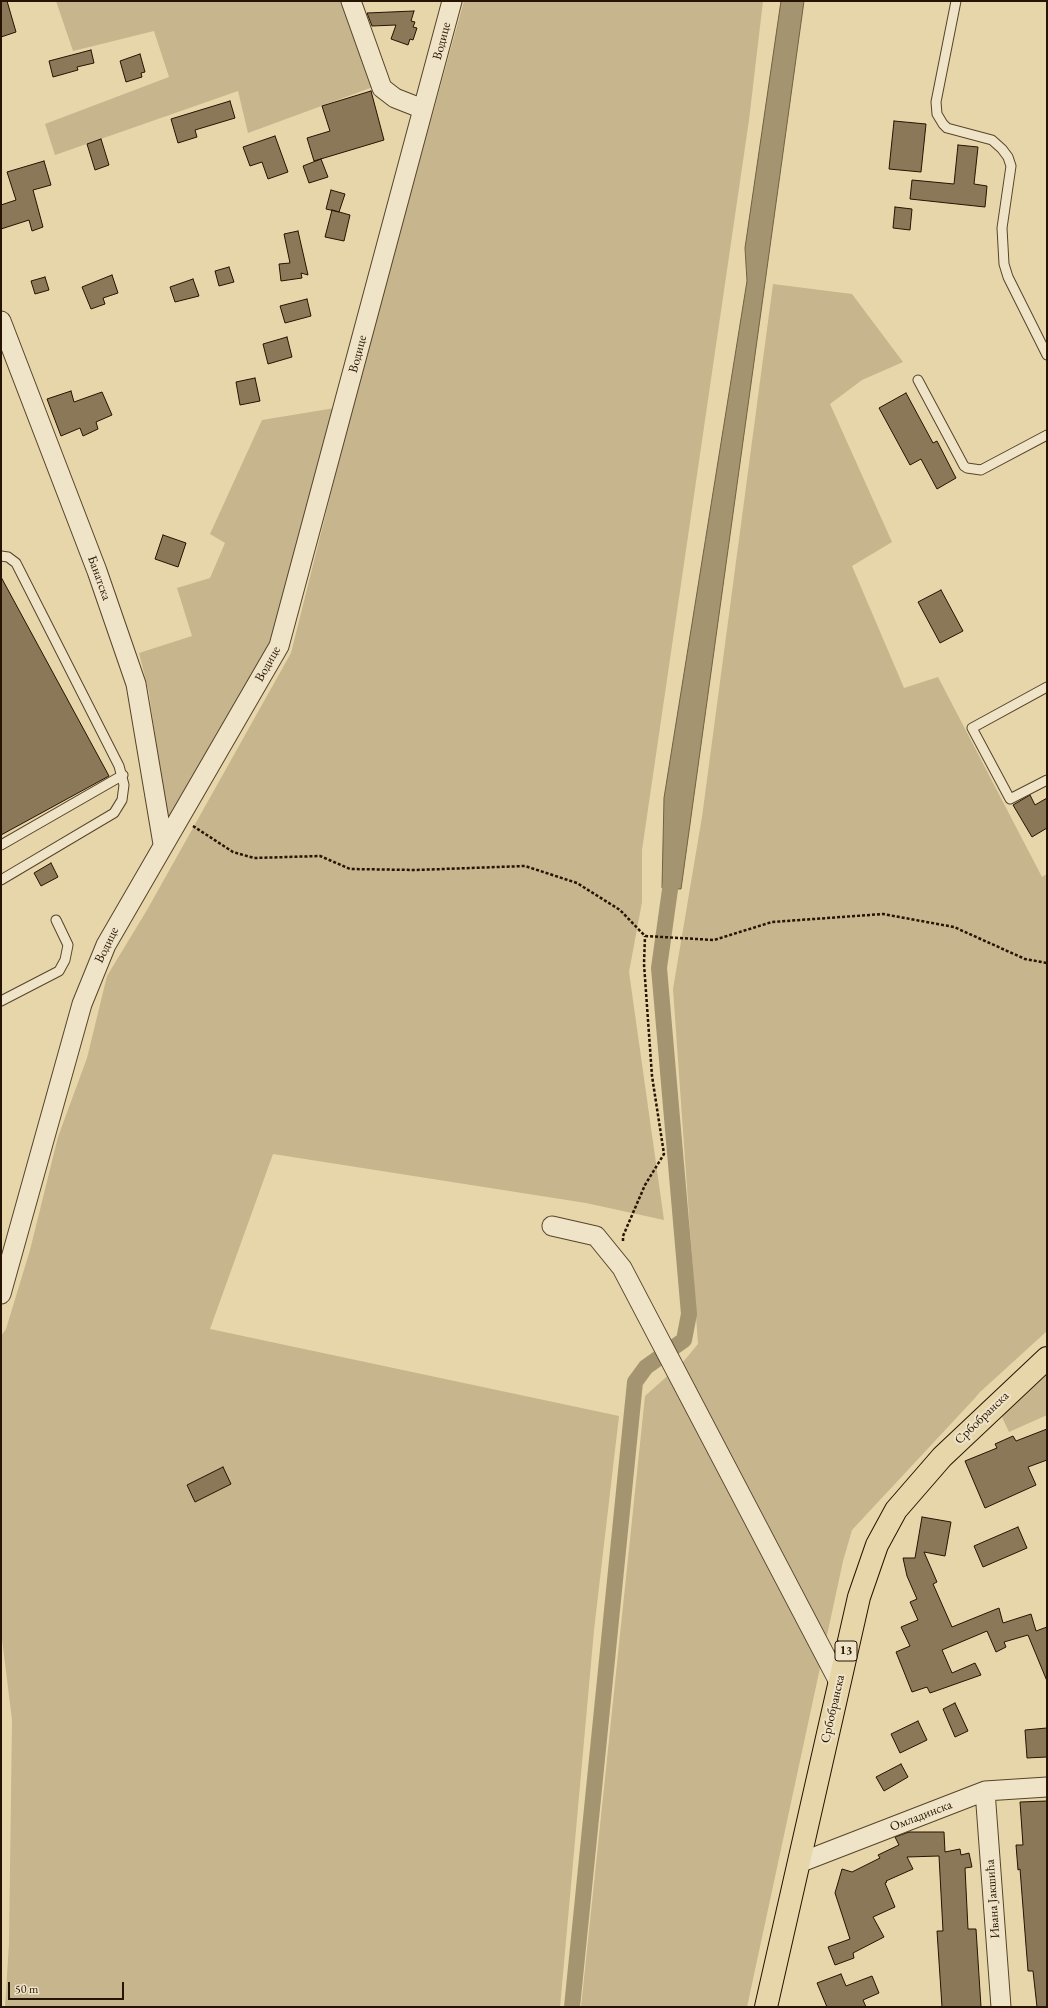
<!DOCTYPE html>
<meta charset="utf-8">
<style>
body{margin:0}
#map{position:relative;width:1048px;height:2008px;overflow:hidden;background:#e7d6aa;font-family:"EB Garamond",serif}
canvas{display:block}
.frame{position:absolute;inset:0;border:2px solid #261300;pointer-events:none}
.scale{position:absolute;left:8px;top:1982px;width:116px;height:18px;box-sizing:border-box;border:2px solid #261300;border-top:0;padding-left:5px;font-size:12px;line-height:14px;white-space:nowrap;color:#261300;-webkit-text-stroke:3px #efe4c8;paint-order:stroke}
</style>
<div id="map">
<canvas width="1048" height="2008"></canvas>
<div class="frame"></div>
<div class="scale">50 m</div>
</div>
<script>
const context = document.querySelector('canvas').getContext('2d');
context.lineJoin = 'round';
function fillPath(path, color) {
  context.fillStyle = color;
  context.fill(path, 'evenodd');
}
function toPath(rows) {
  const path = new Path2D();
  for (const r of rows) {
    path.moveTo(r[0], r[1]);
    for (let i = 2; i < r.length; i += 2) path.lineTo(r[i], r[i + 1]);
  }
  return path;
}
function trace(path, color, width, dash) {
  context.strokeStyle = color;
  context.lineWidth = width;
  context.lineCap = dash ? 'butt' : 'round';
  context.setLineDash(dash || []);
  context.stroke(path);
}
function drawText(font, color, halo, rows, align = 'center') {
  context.font = font + ' "EB Garamond",serif';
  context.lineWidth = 4;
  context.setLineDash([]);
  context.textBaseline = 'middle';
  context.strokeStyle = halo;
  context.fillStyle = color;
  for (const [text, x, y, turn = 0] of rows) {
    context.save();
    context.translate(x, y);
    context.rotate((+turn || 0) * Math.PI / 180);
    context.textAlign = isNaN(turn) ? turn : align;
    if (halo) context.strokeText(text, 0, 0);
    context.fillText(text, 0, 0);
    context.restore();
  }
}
fillPath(toPath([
 [56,1,356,1,373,87,248,133,238,91,55,155,45,124,169,77,154,31,73,51],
 [464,1,763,1,749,120,642,850,642,902,629,972,664,1220,586,1203,273,1154,210,1329,619,1416,594,1630,560,2007,5,2007,9,1944,12,1720,1,1631,1,1336,6,1329,30,1250,58,1137,87,1058,107,976,147,910,291,653,363,365],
 [773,284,852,294,903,362,862,380,830,404,892,542,852,566,904,688,938,677,1042,877,1047,874,1047,1331,979,1393,975,1398,852,1530,843,1561,747,2007,581,2007,645,1396,683,1362,698,1344,673,989,702,817],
 [341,407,274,642,167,821,149,693,139,653,192,636,177,588,210,578,225,543,210,534,262,420],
 [1047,1368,1047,1415,1009,1432,1002,1417,1007,1403]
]), '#c6b58d');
const water = toPath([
 [781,1,804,1,681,889,662,888,664,798,747,281,745,248,781,1]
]);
fillPath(water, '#a59470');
trace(water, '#726043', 1);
trace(toPath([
 [572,2007,635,1382,646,1367,684,1340,689,1314,659,968,673,868]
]), '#a59470', 16);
const building = toPath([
 [1,1,7,1,16,32,1,37,1,1],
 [414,11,411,21,415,22,413,27,417,28,413,40,410,39,408,45,391,39,396,25,372,26,367,13,414,11],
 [91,50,94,63,77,67,78,70,53,77,49,61,91,50],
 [140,54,145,72,141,73,142,77,126,82,120,61,140,54],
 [371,91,384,140,314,161,307,138,330,131,322,106,371,91],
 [230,101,235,118,195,130,197,137,178,143,171,119,230,101],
 [894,121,926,124,921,172,889,169,894,121],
 [275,136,288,172,268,179,262,162,250,166,243,147,275,136],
 [101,139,109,165,95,170,87,144,101,139],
 [958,145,978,147,974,184,987,186,985,207,910,199,912,180,954,184,958,145],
 [321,159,328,177,309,183,303,166,321,159],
 [44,161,51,185,33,190,43,227,32,231,29,220,1,229,1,205,16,200,7,172,44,161],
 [331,190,345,194,339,212,326,209,331,190],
 [895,207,912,209,910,230,893,228,895,207],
 [332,210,350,215,344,241,325,237,332,210],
 [298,231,308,275,301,273,302,278,281,281,279,264,290,263,284,234,298,231],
 [229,267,234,282,219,286,215,271,229,267],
 [112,275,118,293,103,298,105,304,91,309,82,287,112,275],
 [45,277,49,290,35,294,31,281,45,277],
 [193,279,199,296,175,302,170,287,193,279],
 [307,299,311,316,285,323,280,306,307,299],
 [287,337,292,357,268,364,263,344,287,337],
 [255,378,260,401,240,405,236,382,255,378],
 [71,391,74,402,102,392,112,415,96,422,98,429,83,436,80,428,61,436,47,399,71,391],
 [906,393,933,443,937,441,956,478,937,489,921,459,910,465,879,408,906,393],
 [163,535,186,543,178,567,155,559,163,535],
 [1,577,109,776,1,835,1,577],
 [941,590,963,631,940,643,918,602,941,590],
 [1030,795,1035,805,1047,798,1047,828,1032,837,1013,805,1030,795],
 [51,863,58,877,41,886,34,873,51,863],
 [1047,1429,1047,1460,1028,1467,1036,1485,985,1508,965,1461,997,1448,995,1444,1013,1436,1016,1441,1047,1429],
 [223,1467,231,1484,195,1502,187,1485,223,1467],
 [922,1517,951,1522,945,1556,924,1552,937,1582,933,1584,952,1627,999,1608,1003,1623,1031,1614,1036,1631,1047,1627,1047,1681,1028,1635,1004,1642,1006,1647,996,1652,987,1631,942,1650,952,1673,975,1663,981,1675,930,1693,927,1687,912,1692,896,1652,910,1646,901,1627,918,1620,910,1602,917,1599,907,1576,903,1558,915,1558,922,1517],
 [1018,1527,1027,1548,983,1567,974,1546,1018,1527],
 [955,1703,968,1731,955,1737,943,1709,955,1703],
 [918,1721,927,1740,900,1753,891,1734,918,1721],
 [1047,1728,1047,1757,1027,1758,1025,1730,1047,1728],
 [901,1764,908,1777,884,1791,876,1777,901,1764],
 [1047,1801,1047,2007,1037,2007,1033,1971,1028,1971,1020,1869,1018,1870,1016,1845,1023,1845,1020,1802,1047,1801],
 [909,1832,944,1832,945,1852,960,1849,961,1855,969,1853,972,1867,965,1868,968,1929,976,1929,981,2007,942,2007,937,1931,943,1931,939,1856,907,1857,913,1869,886,1881,887,1882,885,1883,895,1907,873,1917,884,1937,853,1953,854,1958,835,1965,828,1947,850,1939,835,1893,842,1869,852,1872,880,1858,878,1855,899,1845,895,1837,909,1832],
 [841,1974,846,1986,872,1976,879,1993,863,2000,866,2007,827,2007,817,1983,841,1974]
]);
fillPath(building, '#8a7858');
trace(building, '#261300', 1);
const service = toPath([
 [956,1,936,102,937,114,943,124,947,128,992,140,1002,149,1008,157,1011,166,1002,228,1004,264,1008,277,1047,355],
 [918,380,964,466,967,468,981,470,1047,435],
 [1,556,8,557,16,563,119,766,124,785,122,800,114,813,1,880],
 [1047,687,972,728,1010,799,1047,780],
 [1,845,123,775],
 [1,1001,59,971,65,960,68,945,56,920]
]);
const minor = toPath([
 [351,1,382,88,395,98,423,109],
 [1,321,97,571,136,684,163,844],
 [552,1226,596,1236,622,1268,839,1682],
 [1,1294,82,1004,106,945,279,646,452,1],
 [985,1791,1001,2007],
 [799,1863,985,1791,1047,1787]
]);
const primary = toPath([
 [766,2007,859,1597,877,1545,896,1510,942,1457,1047,1358]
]);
trace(service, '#56442a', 11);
trace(minor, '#56442a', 21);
trace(primary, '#261300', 24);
trace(toPath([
 [193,826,233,852,254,858,320,856,350,869,416,870,525,866,577,883,620,910,645,936,714,940,772,922,883,914,954,927,1025,959,1047,963],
 [623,1241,623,1236,645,1185,664,1154,652,1076,644,964,645,936]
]), '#261300', 2.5, [3, 2]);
trace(service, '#efe4c8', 9);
trace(minor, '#efe4c8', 19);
trace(primary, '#e7d6aa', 22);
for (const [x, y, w] of [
 [846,1651,22]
]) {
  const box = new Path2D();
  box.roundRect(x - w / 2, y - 10, w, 20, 3);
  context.fillStyle = '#efe4c8';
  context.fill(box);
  trace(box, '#261300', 1);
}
drawText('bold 12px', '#261300', null, [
 ["13",846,1651]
]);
drawText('13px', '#261300', '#efe4c8', [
 ["Водице",442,41,-75],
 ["Водице",358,354,-75],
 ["Банатска",99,578,70],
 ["Водице",268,664,-61],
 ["Водице",107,945,-64],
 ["Србобранска",982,1418,-44],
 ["Србобранска",833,1709,-77],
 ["Омладинска",921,1816,-21],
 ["Ивана Јакшића",993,1899,-94]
]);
</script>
